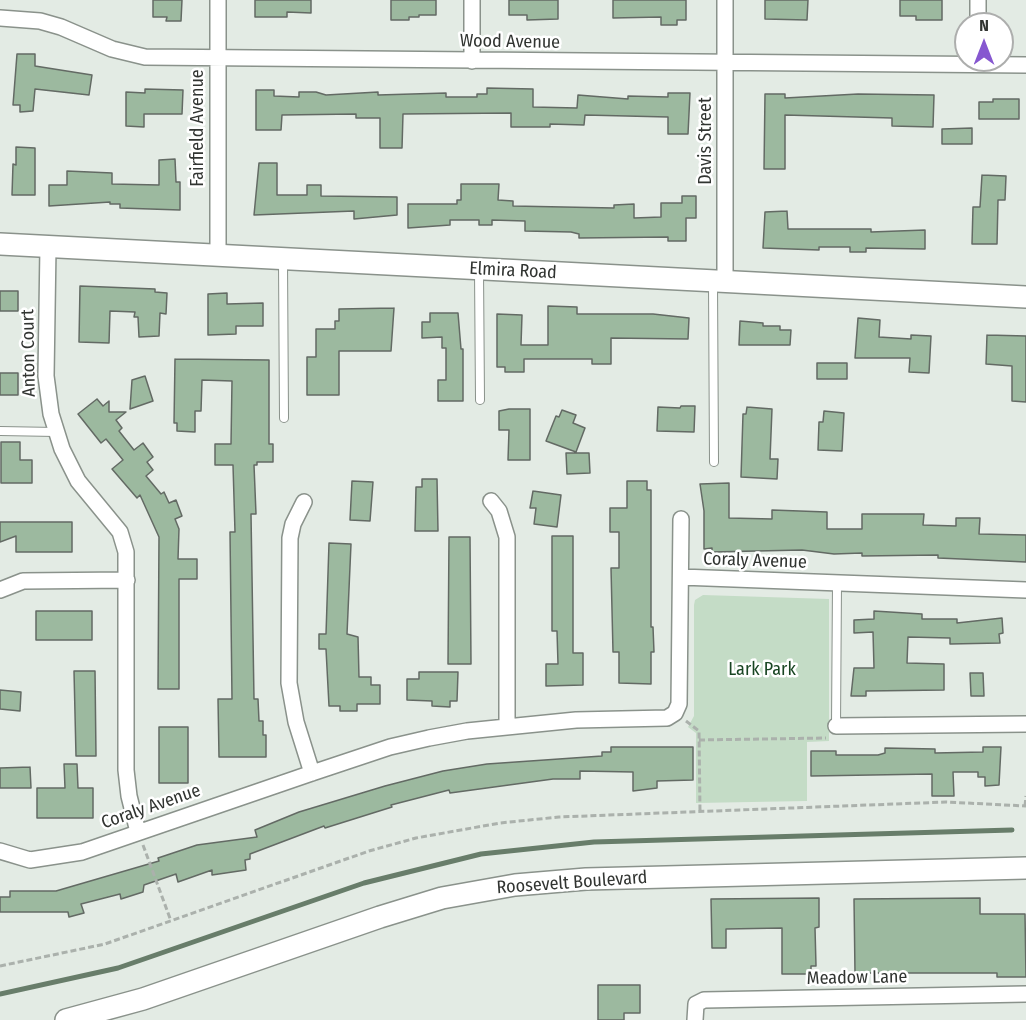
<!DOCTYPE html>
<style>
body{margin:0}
#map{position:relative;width:1026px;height:1020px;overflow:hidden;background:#e3ebe4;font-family:"Fira Sans Condensed",sans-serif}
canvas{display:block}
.north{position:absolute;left:954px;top:12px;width:60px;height:60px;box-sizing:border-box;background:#fff;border:2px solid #adaead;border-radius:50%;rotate:0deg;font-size:16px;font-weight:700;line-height:24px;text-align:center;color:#313431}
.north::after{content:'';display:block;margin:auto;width:21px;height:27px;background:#8657d0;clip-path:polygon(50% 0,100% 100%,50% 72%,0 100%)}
</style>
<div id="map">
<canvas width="1026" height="1020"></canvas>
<div class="north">N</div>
</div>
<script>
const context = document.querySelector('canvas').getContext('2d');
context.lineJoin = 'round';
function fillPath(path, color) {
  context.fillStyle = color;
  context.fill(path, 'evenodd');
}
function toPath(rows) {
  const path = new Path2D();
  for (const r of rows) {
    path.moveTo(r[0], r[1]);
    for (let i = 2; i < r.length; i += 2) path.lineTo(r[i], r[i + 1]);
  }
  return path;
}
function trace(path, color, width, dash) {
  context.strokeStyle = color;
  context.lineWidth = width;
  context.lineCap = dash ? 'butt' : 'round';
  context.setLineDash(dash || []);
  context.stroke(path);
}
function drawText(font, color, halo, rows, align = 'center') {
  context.font = font + ' "Fira Sans Condensed",sans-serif';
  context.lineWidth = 5;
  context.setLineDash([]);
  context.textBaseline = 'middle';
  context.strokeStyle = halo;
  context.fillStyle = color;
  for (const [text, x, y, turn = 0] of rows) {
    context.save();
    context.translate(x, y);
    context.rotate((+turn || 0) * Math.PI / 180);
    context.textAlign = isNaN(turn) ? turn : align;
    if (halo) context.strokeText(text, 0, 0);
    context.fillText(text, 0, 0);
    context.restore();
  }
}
fillPath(toPath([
 [703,595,829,599,829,741,807,742,807,801,696,803,696,733,688,727,694,716,694,605,695,600]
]), '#c4dcc6');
trace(toPath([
 [0,994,118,968,364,883,481,854,594,842,1012,830]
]), '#687d6a', 5);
const building = toPath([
 [153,0,182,0,181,21,166,21,167,17,153,17,153,0],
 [255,0,311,0,311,13,287,12,287,17,255,17,255,0],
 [391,0,436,0,436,15,419,15,419,17,409,17,409,20,391,20,391,0],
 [509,0,558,0,558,19,527,20,527,15,509,15,509,0],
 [613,0,686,0,686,20,677,20,677,25,661,25,661,17,613,18,613,0],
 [765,0,808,0,807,20,765,19,765,0],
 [900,0,942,0,942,20,916,20,916,16,900,16,900,0],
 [17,54,35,54,35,66,92,75,89,95,35,89,33,111,20,112,20,105,13,105,17,54],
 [487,88,533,89,533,107,577,108,578,95,628,99,628,96,668,97,668,93,690,93,688,134,668,134,668,117,585,115,584,125,550,124,550,127,511,127,511,113,403,114,402,148,380,148,380,118,356,118,356,114,282,115,281,130,256,130,256,90,274,90,274,96,299,97,299,92,316,92,326,95,378,92,378,95,446,93,446,97,477,97,477,94,487,94,487,88],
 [145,89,183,90,182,114,144,114,144,127,126,126,126,92,145,93,145,89],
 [765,94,785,94,785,98,858,94,934,95,933,127,892,126,892,118,785,115,785,169,764,169,765,94],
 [993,99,1019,99,1019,119,979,119,979,102,993,102,993,99],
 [972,128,972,144,942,144,942,129,972,128],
 [16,147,35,148,35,195,12,195,13,164,16,165,16,147],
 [175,159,176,182,180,182,180,210,120,208,120,204,110,204,110,202,49,206,49,185,67,185,67,171,112,173,112,184,159,185,159,160,175,159],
 [259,163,277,163,277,195,307,195,307,185,321,185,321,196,397,197,397,215,354,219,354,211,254,215,259,163],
 [982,175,1006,176,1005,200,998,200,997,244,972,244,973,207,980,207,982,175],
 [461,184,499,184,498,200,513,201,513,206,614,208,614,205,634,204,634,218,661,217,661,203,682,203,682,196,696,196,696,218,686,218,686,241,668,241,668,237,579,238,579,234,571,232,525,231,525,221,492,220,492,225,479,225,479,220,450,220,450,225,408,228,408,204,457,204,457,200,461,200,461,184],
 [787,211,788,229,871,229,871,232,925,230,925,249,866,248,866,252,850,252,850,247,819,247,819,250,763,248,765,212,787,211],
 [80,286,155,289,155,292,167,293,166,314,160,313,159,336,139,337,138,317,134,317,135,312,110,311,109,343,79,342,80,286],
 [0,291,18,291,18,311,0,311,0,291],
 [227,293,227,304,263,303,263,326,236,326,236,334,208,335,208,294,227,293],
 [548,306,577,307,577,314,653,314,689,318,688,339,611,338,611,364,592,364,592,359,524,359,524,372,505,372,505,367,497,367,497,314,522,315,521,345,548,345,548,306],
 [394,308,391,351,339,351,339,395,307,395,307,357,316,357,316,329,335,329,335,321,339,321,339,309,394,308],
 [430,313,458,313,461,349,463,349,463,401,438,401,438,380,446,380,446,348,442,348,442,337,422,338,422,322,430,322,430,313],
 [858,318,880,320,879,337,911,339,911,335,931,336,929,373,909,372,910,358,855,358,858,318],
 [740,321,763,323,763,326,780,326,780,330,791,330,790,345,739,345,740,321],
 [987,335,1026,336,1026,402,1012,401,1012,366,986,364,987,335],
 [175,359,269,360,269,444,273,444,273,462,257,462,257,465,254,465,256,514,251,514,254,699,258,699,259,721,263,721,263,735,266,735,266,757,219,757,218,699,232,699,230,532,235,532,233,465,215,465,215,444,231,444,232,381,202,380,201,411,195,411,195,432,177,431,177,423,174,423,175,359],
 [817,363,847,363,847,379,817,379,817,363],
 [0,373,18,373,18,395,0,395,0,373],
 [145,376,153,401,130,409,132,380,145,376],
 [97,399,103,406,109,401,109,412,126,412,116,420,122,428,119,431,134,450,143,443,153,457,147,462,153,470,146,476,161,494,164,492,169,503,176,500,182,516,175,519,179,529,178,559,197,559,197,579,179,579,179,689,158,689,159,537,140,495,137,498,112,469,123,460,106,439,101,443,78,414,97,399],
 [681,406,695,406,694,432,657,431,658,407,680,408,681,406],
 [747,407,772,409,770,459,778,459,777,479,741,477,743,414,746,414,747,407],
 [509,409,530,409,530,460,508,460,509,430,499,430,499,411,509,409],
 [562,410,576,415,573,423,585,428,576,452,546,441,556,416,559,417,562,410],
 [824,411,844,413,842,451,818,450,819,422,823,422,824,411],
 [1,442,20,442,20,460,32,460,32,483,1,483,1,442],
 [566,453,589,453,590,473,567,474,566,453],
 [422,479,437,479,438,531,415,531,416,487,422,487,422,479],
 [352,481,373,482,370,521,350,520,352,481],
 [627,481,647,481,647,490,651,490,651,627,653,627,654,652,651,652,651,684,619,683,619,652,613,652,611,568,619,568,619,532,610,532,610,508,627,508,627,481],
 [729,483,729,518,772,519,772,510,827,512,827,529,862,529,862,514,924,514,923,525,956,526,956,518,980,518,979,534,1026,535,1026,562,961,559,938,558,938,555,862,556,862,553,834,554,802,550,712,552,712,548,704,549,704,511,700,484,729,483],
 [533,491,561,495,557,527,534,524,536,508,530,508,533,491],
 [0,522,72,522,72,552,16,552,16,536,0,542,0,522],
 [552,536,573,536,573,653,583,653,583,685,546,686,546,664,558,664,557,631,552,631,552,536],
 [449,537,470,537,471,664,448,664,449,537],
 [329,543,351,544,347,634,358,637,359,677,371,677,371,685,380,685,380,704,357,704,357,711,340,711,340,706,329,706,326,649,319,649,319,634,326,634,329,543],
 [36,611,92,611,92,640,36,640,36,611],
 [874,611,922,614,922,619,957,619,957,623,1002,618,1003,633,999,634,1000,643,950,644,950,638,908,637,907,663,944,664,944,690,866,691,866,696,851,696,854,668,874,668,873,632,854,633,854,620,874,619,874,611],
 [74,671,95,671,96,756,76,756,74,671],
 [419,672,458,672,457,701,450,701,450,707,432,706,432,701,407,700,407,679,419,679,419,672],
 [970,673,983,673,984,696,971,696,970,673],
 [0,690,21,692,20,711,0,709,0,690],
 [159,727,188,727,188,783,159,783,159,727],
 [611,747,693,747,693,780,657,781,657,788,633,791,633,772,580,771,580,779,553,779,450,793,449,790,391,805,392,807,325,828,324,826,250,854,250,859,245,860,246,870,212,875,212,870,178,882,176,874,144,885,143,892,121,899,120,894,81,904,84,913,69,917,68,912,0,912,0,897,10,897,10,891,56,891,159,861,158,858,197,845,257,837,255,830,299,812,385,786,443,771,487,764,602,756,602,752,611,752,611,747],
 [983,747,1001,747,999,785,985,786,985,777,978,777,978,772,953,772,954,796,932,796,932,774,811,776,811,751,836,751,836,755,878,755,885,753,885,748,935,749,935,753,983,752,983,747],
 [64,764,77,764,78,788,93,788,93,818,37,818,37,788,65,788,64,764],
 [30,767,31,788,0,788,0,768,30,767],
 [819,898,819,927,815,928,816,966,811,966,811,974,782,974,782,928,726,929,726,948,712,948,711,899,819,898],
 [980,898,980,914,1025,914,1026,977,997,977,997,973,855,973,854,899,980,898],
 [598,985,640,985,640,1013,624,1013,624,1020,598,1020,598,985]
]);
fillPath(building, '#9cb99f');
trace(building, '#636a64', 1.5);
const lane = toPath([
 [283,261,284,418],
 [479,270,480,400],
 [713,282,714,462],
 [0,431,56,432],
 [836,726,837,583]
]);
const street = toPath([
 [472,0,472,61],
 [725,0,725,282],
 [0,18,40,21,61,27,112,49,145,57,1026,65],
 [978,24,978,0],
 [48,247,46,376,51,414,62,449,78,481,120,532,126,552,126,770,129,796,138,832],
 [218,256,218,0],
 [491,501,499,511,507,537,507,726],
 [304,502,293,524,290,538,289,683,296,722,312,773],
 [681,577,1026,590],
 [0,590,23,581,127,580],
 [836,726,1026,724],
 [0,851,30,860,82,852,312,773,390,747,429,738,467,731,576,720,667,718,675,713,679,704,681,519],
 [695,1020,696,1004,704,1000,1026,994]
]);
const secondary = toPath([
 [0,244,1026,297],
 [66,1020,143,999,380,917,442,898,515,885,586,879,1026,868]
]);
trace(lane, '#8a928b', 10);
trace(street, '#8a928b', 18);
trace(secondary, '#8a928b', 24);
trace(toPath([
 [686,721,699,731,700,811],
 [699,740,826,738],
 [1025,806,1026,796],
 [143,845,171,921],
 [0,966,105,944,369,851,416,838,500,823,559,817,946,802,1026,806]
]), '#abb1ac', 3, [6, 3]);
trace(lane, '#fff', 8);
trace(street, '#fff', 15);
trace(secondary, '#fff', 21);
drawText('18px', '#313431', '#fff', [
 ["Wood Avenue",510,42,1],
 ["Fairfield Avenue",198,128,-90],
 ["Davis Street",706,141,-90],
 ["Elmira Road",513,271,3],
 ["Anton Court",29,353,-91],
 ["Coraly Avenue",755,561,2],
 ["Coraly Avenue",151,807,-19],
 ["Roosevelt Boulevard",572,883,-4],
 ["Meadow Lane",857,978,-1]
]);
drawText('18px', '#184522', '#fff', [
 ["Lark Park",762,670]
]);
</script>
